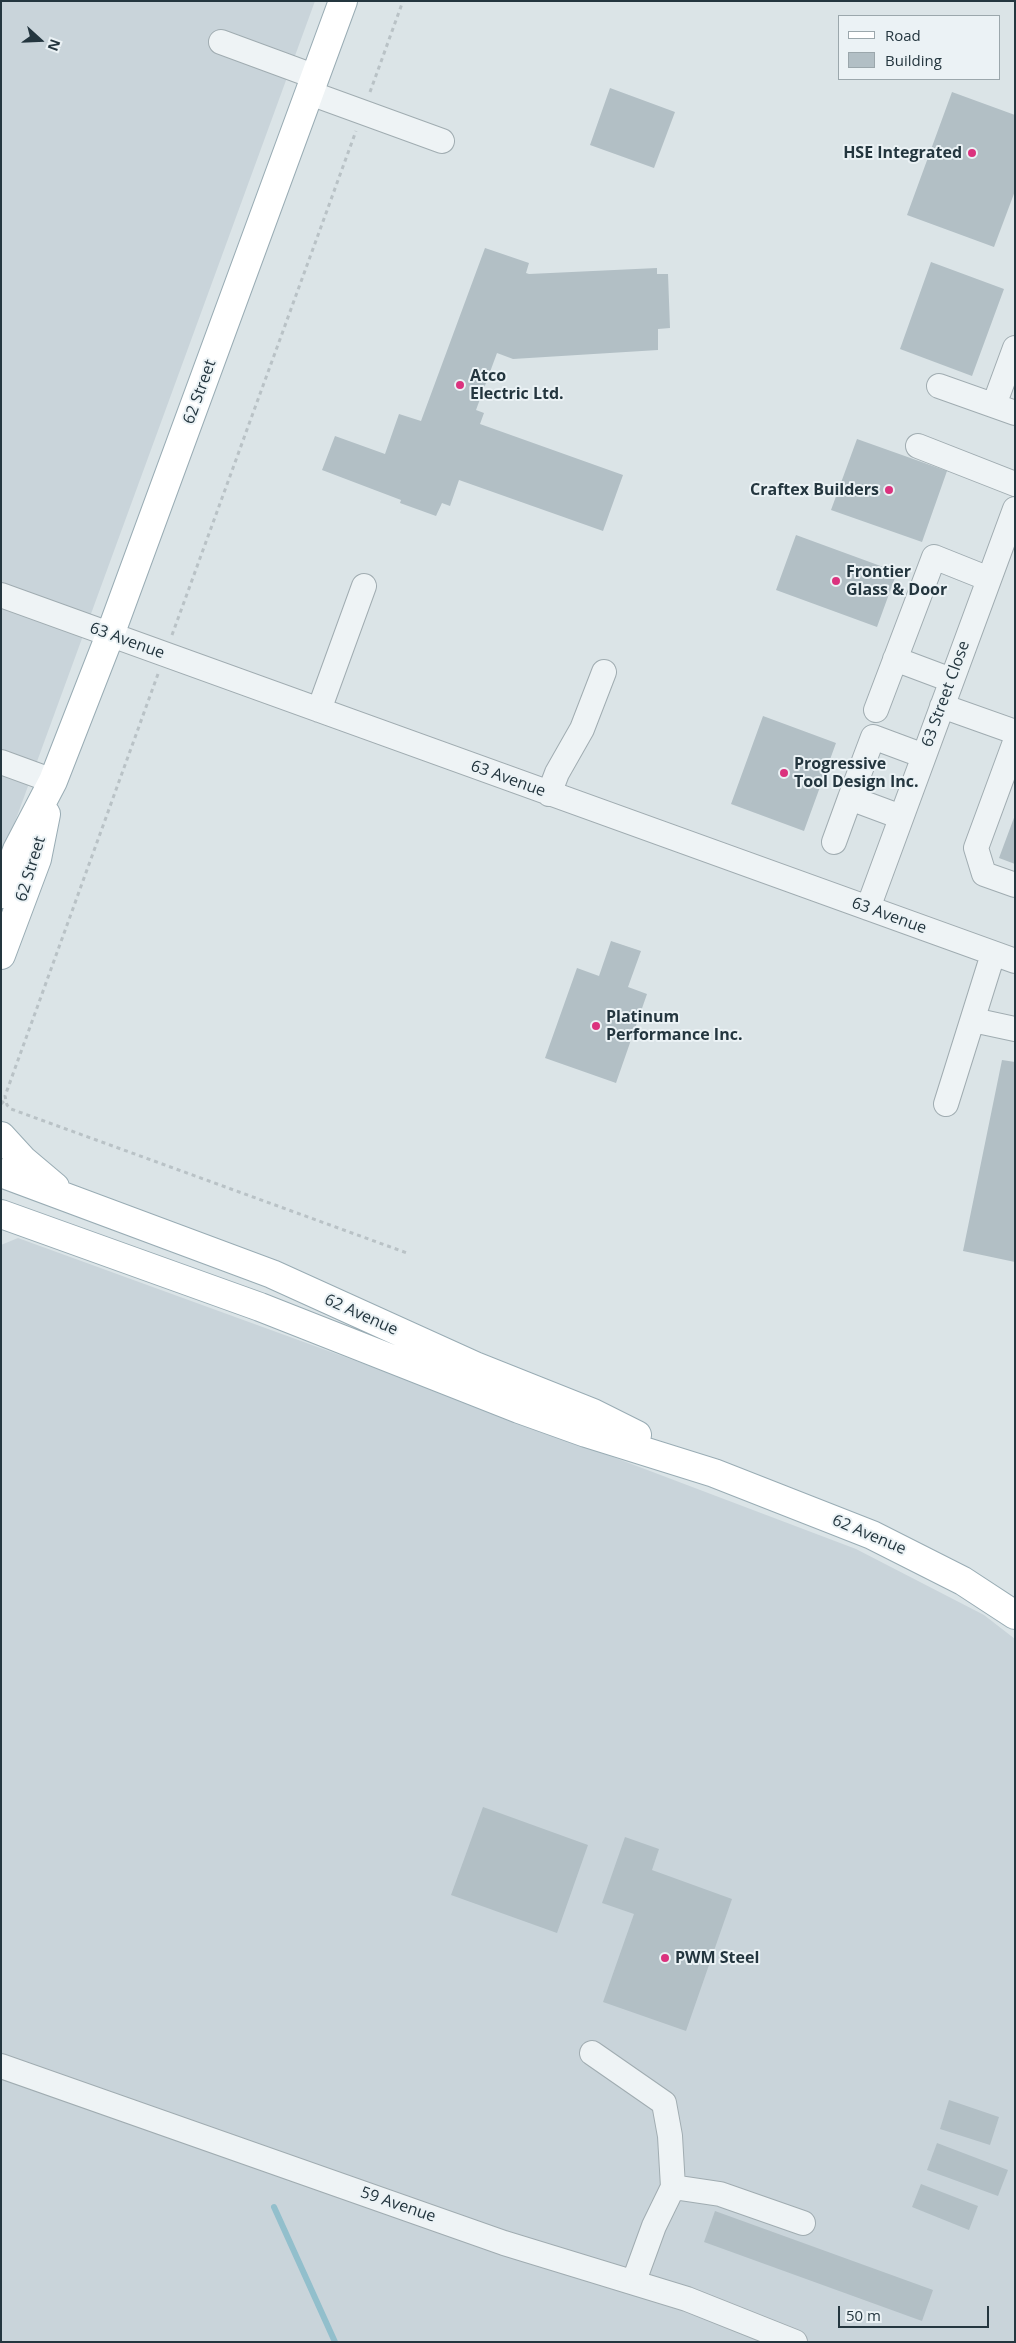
<!DOCTYPE html>
<style>
body{margin:0}
#map{position:relative;width:1016px;height:2343px;overflow:hidden;background:#dbe4e7;font-family:"Open Sans",sans-serif}
canvas{display:block}
.frame{position:absolute;inset:0;border:2px solid #24363f;pointer-events:none}
.legend{position:absolute;left:838px;top:15px;width:162px;height:65px;box-sizing:border-box;background:#ebf2f5;border:1px solid #9ba7ac;margin:0;padding:6px 9px;list-style:none;font-size:15px;color:#24363f}
.legend li{display:flex;align-items:center;gap:10px;height:25px}
.legend b{width:25px;border:1px solid #9ba7ac}
.north{position:absolute;left:15px;top:15px;width:50px;height:50px;-webkit-text-stroke:4px #ebf2f5;paint-order:stroke;rotate:110deg;font-size:14px;font-weight:700;line-height:20px;text-align:center;color:#24363f}
.north::after{content:'';display:block;margin:auto;width:18px;height:22px;background:#24363f;clip-path:polygon(50% 0,100% 100%,50% 72%,0 100%)}
.scale{position:absolute;left:838px;top:2306px;width:151px;height:22px;box-sizing:border-box;border:2px solid #24363f;border-top:0;padding-left:6px;font-size:15px;line-height:18px;white-space:nowrap;color:#24363f;-webkit-text-stroke:4px #ebf2f5;paint-order:stroke}
</style>
<div id="map">
<canvas width="1016" height="2343"></canvas>
<div class="frame"></div>
<ul class="legend">
<li><b style="height:6px;background:#fff"></b>Road</li>
<li><b style="height:14px;background:#b2bfc5"></b>Building</li>
</ul>
<div class="north">N</div>
<div class="scale">50 m</div>
</div>
<script>
const context = document.querySelector('canvas').getContext('2d');
context.lineJoin = 'round';
function fillPath(path, color) {
  context.fillStyle = color;
  context.fill(path, 'evenodd');
}
function toPath(rows) {
  const path = new Path2D();
  for (const r of rows) {
    path.moveTo(r[0], r[1]);
    for (let i = 2; i < r.length; i += 2) path.lineTo(r[i], r[i + 1]);
  }
  return path;
}
function trace(path, color, width, dash) {
  context.strokeStyle = color;
  context.lineWidth = width;
  context.lineCap = dash ? 'butt' : 'round';
  context.setLineDash(dash || []);
  context.stroke(path);
}
function drawText(font, color, halo, rows, align = 'center') {
  context.font = font + ' "Open Sans",sans-serif';
  context.lineWidth = 4;
  context.setLineDash([]);
  context.textBaseline = 'middle';
  context.strokeStyle = halo;
  context.fillStyle = color;
  for (const [text, x, y, turn = 0] of rows) {
    context.save();
    context.translate(x, y);
    context.rotate((+turn || 0) * Math.PI / 180);
    context.textAlign = isNaN(turn) ? turn : align;
    if (halo) context.strokeText(text, 0, 0);
    context.fillText(text, 0, 0);
    context.restore();
  }
}
fillPath(toPath([
 [1,1,315,1,1,860],
 [18,1238,444,1393,856,1549,984,1615,1015,1639,1015,2342,1,2342,1,1245]
]), '#c9d4da');
trace(toPath([
 [274,2207,335,2342]
]), '#92bfcc', 6);
fillPath(toPath([
 [610,88,675,112,654,168,590,145],
 [952,92,1015,115,1015,191,994,247,907,215],
 [485,248,529,263,526,273,529,274,657,268,657,274,668,274,670,328,658,329,658,350,513,359,497,353,476,410,484,413,480,424,623,475,603,531,459,480,450,506,442,503,436,516,400,503,401,500,322,470,335,436,385,454,399,414,421,421],
 [931,262,1004,289,972,376,900,349],
 [857,439,947,471,922,542,831,510],
 [796,535,897,572,877,627,776,590],
 [763,716,836,743,804,831,731,804],
 [1015,815,1015,864,999,858],
 [611,941,641,951,628,987,647,994,616,1083,545,1058,577,968,599,976],
 [1002,1060,1015,1062,1015,1262,963,1251],
 [483,1807,588,1845,557,1933,451,1895],
 [625,1837,659,1849,652,1870,732,1899,686,2031,603,2002,634,1914,602,1903],
 [949,2100,999,2117,990,2145,940,2129],
 [937,2143,1008,2170,998,2196,927,2170],
 [921,2184,978,2206,969,2230,912,2207],
 [715,2211,933,2290,922,2321,704,2242]
]), '#b2bfc5');
const minor = toPath([
 [221,42,316,77],
 [310,93,442,141],
 [939,386,1015,413],
 [994,405,1015,348],
 [918,446,1015,484],
 [1,595,1015,961],
 [895,659,951,680],
 [942,706,1015,732],
 [319,710,364,586],
 [876,710,934,557,989,579],
 [1015,742,976,848,984,874,1015,885],
 [1,762,53,781],
 [549,794,557,773,582,729,604,672],
 [901,817,850,798,873,737,924,756],
 [834,842,850,798],
 [868,908,1015,509],
 [973,1020,1015,1029],
 [946,1104,993,954],
 [592,2053,664,2103,670,2136,673,2187],
 [1,2066,504,2243,687,2299,795,2342],
 [634,2281,654,2226,673,2187,720,2194,803,2223]
]);
const major = toPath([
 [1,894,17,850,53,781,110,635,343,1],
 [1,955,37,859,46,814],
 [1,1136,23,1160,55,1187],
 [1,1173,272,1274,475,1366,593,1413,637,1435],
 [1,1214,260,1307,519,1409,586,1433,714,1473,872,1535,963,1581,1015,1615]
]);
trace(minor, '#a0acb1', 26);
trace(major, '#99acb4', 30);
trace(toPath([
 [370,92,403,1],
 [172,635,356,131],
 [158,674,5,1096,7,1105,11,1109,407,1253],
 [1,1104,5,1100]
]), '#b9c2c6', 3, [4, 4]);
trace(minor, '#eef3f5', 24);
trace(major, '#fff', 28);
for (const [x, y, r, color] of [
 [972,153,5,"#db327e"],
 [460,385,5,"#db327e"],
 [889,490,5,"#db327e"],
 [836,581,5,"#db327e"],
 [784,773,5,"#db327e"],
 [596,1026,5,"#db327e"],
 [665,1958,5,"#db327e"]
]) {
  const dot = new Path2D();
  dot.arc(x, y, r, 0, 2 * Math.PI);
  context.fillStyle = color;
  context.fill(dot);
  trace(dot, '#ebf2f5', 2);
}
drawText('bold 16px', '#24363f', '#ebf2f5', [
 ["HSE Integrated",962,153,"right"],
 ["Atco",470,376],
 ["Electric Ltd.",470,394],
 ["Craftex Builders",879,490,"right"],
 ["Frontier",846,572],
 ["Glass & Door",846,590],
 ["Progressive",794,764],
 ["Tool Design Inc.",794,782],
 ["Platinum",606,1017],
 ["Performance Inc.",606,1035],
 ["PWM Steel",675,1958]
], 'left');
drawText('16px', '#24363f', '#ebf2f5', [
 ["62 Street",200,392,-70],
 ["63 Avenue",127,641,20],
 ["63 Street Close",946,694,-70],
 ["63 Avenue",508,779,20],
 ["62 Street",31,869,-73],
 ["63 Avenue",889,916,20],
 ["62 Avenue",361,1315,24],
 ["62 Avenue",869,1535,23],
 ["59 Avenue",398,2205,19]
]);
</script>
